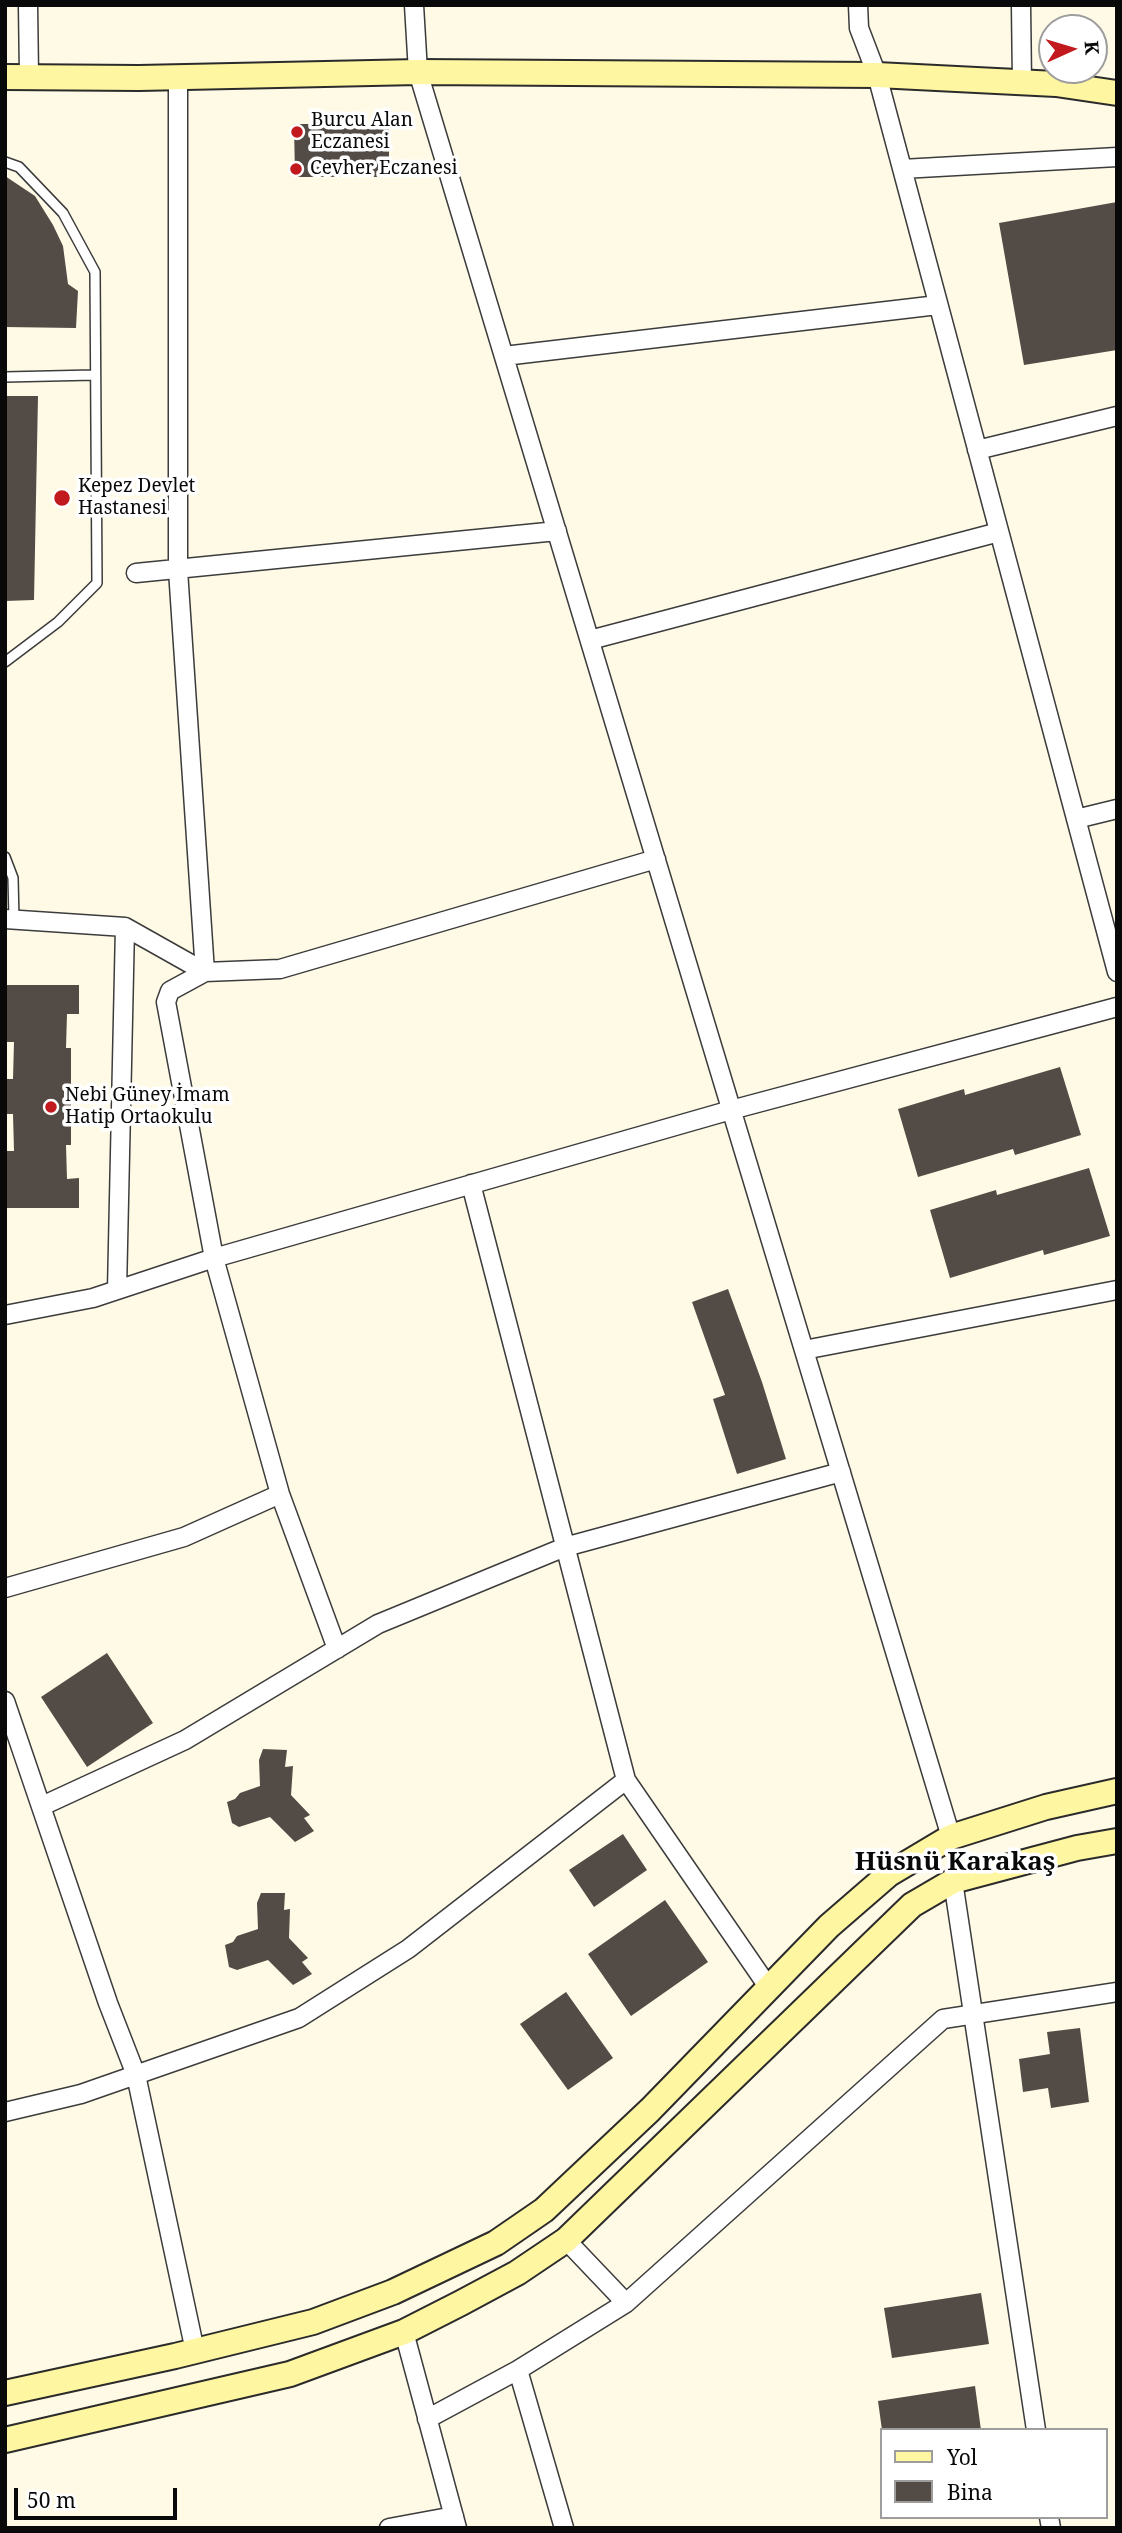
<!DOCTYPE html>
<meta charset="utf-8">
<style>
body{margin:0}
#map{position:relative;width:1122px;height:2533px;overflow:hidden;background:#fffae6;font-family:"Noto Serif",serif}
canvas{display:block}
.frame{position:absolute;inset:0;border:7px solid #090909;pointer-events:none}
.legend{position:absolute;left:880px;top:2428px;width:228px;height:91px;box-sizing:border-box;background:#fff;border:2px solid #9d9d9d;margin:0;padding:9px 12px;list-style:none;font-size:21px;color:#090909}
.legend li{display:flex;align-items:center;gap:14px;height:35px}
.legend b{width:35px;border:2px solid #9d9d9d}
.north{position:absolute;left:1038px;top:14px;width:70px;height:70px;box-sizing:border-box;background:#fff;border:2px solid #9d9d9d;border-radius:50%;rotate:86deg;font-size:19px;font-weight:700;line-height:28px;text-align:center;color:#090909}
.north::after{content:'';display:block;margin:auto;width:24px;height:32px;background:#c2191f;clip-path:polygon(50% 0,100% 100%,50% 72%,0 100%)}
.scale{position:absolute;left:14px;top:2488px;width:163px;height:32px;box-sizing:border-box;border:4px solid #090909;border-top:0;padding-left:9px;font-size:21px;line-height:24px;white-space:nowrap;color:#090909;-webkit-text-stroke:5px #fff;paint-order:stroke}
</style>
<div id="map">
<canvas width="1122" height="2533"></canvas>
<div class="frame"></div>
<ul class="legend">
<li><b style="height:9px;background:#fff6a1"></b>Yol</li>
<li><b style="height:19px;background:#534b45"></b>Bina</li>
</ul>
<div class="north">K</div>
<div class="scale">50 m</div>
</div>
<script>
const context = document.querySelector('canvas').getContext('2d');
context.lineJoin = 'round';
function fillPath(path, color) {
  context.fillStyle = color;
  context.fill(path, 'evenodd');
}
function toPath(rows) {
  const path = new Path2D();
  for (const r of rows) {
    path.moveTo(r[0], r[1]);
    for (let i = 2; i < r.length; i += 2) path.lineTo(r[i], r[i + 1]);
  }
  return path;
}
function trace(path, color, width, dash) {
  context.strokeStyle = color;
  context.lineWidth = width;
  context.lineCap = dash ? 'butt' : 'round';
  context.setLineDash(dash || []);
  context.stroke(path);
}
function drawText(font, color, halo, rows, align = 'center') {
  context.font = font + ' "Noto Serif",serif';
  context.lineWidth = 7;
  context.setLineDash([]);
  context.textBaseline = 'middle';
  context.strokeStyle = halo;
  context.fillStyle = color;
  for (const [text, x, y, turn = 0] of rows) {
    context.save();
    context.translate(x, y);
    context.rotate((+turn || 0) * Math.PI / 180);
    context.textAlign = isNaN(turn) ? turn : align;
    if (halo) context.strokeText(text, 0, 0);
    context.fillText(text, 0, 0);
    context.restore();
  }
}
fillPath(toPath([
 [294,124,389,124,389,177,295,177],
 [5,176,35,196,53,225,63,246,68,284,78,291,76,328,5,327],
 [1117,202,1117,350,1024,365,999,223],
 [5,396,38,396,34,600,5,601],
 [5,985,79,985,79,1014,67,1014,66,1048,71,1048,71,1145,66,1145,67,1179,79,1178,79,1208,5,1208,5,1151,14,1151,13,1114,5,1114,5,1079,13,1079,14,1042,5,1042],
 [1060,1067,1081,1135,1015,1155,1013,1149,918,1177,898,1109,964,1089,965,1095],
 [1089,1168,1110,1236,1044,1255,1043,1250,950,1278,930,1210,996,1190,997,1195],
 [728,1289,762,1382,786,1459,737,1474,713,1399,725,1395,692,1302],
 [107,1653,153,1723,87,1767,41,1697],
 [263,1749,287,1750,285,1767,293,1766,291,1795,310,1815,304,1818,314,1831,295,1842,270,1817,239,1827,232,1823,227,1802,235,1799,240,1793,260,1786,259,1760],
 [623,1834,647,1870,594,1907,569,1870],
 [261,1893,285,1893,284,1910,290,1909,289,1938,308,1958,302,1962,312,1974,293,1985,268,1960,237,1970,229,1967,225,1945,233,1942,237,1936,258,1929,257,1903],
 [665,1900,708,1962,631,2016,588,1954],
 [566,1992,613,2058,568,2090,520,2024],
 [1080,2028,1089,2102,1051,2108,1048,2088,1023,2092,1019,2059,1050,2054,1047,2032],
 [981,2293,989,2344,892,2358,884,2308],
 [975,2386,981,2430,882,2430,878,2401]
]), '#534b45');
const lane = toPath([
 [5,162,19,167,63,213,95,272,97,583,58,622,5,662],
 [5,377,94,375],
 [5,857,13,878,14,920]
]);
const street = toPath([
 [28,5,29,76],
 [414,5,418,72,951,1837],
 [858,5,859,28,877,75,1117,972],
 [1021,5,1022,83],
 [178,75,178,570,205,972,170,991,166,1002,214,1258,280,1494,337,1649],
 [902,169,1117,157],
 [504,356,938,305],
 [977,450,1117,416],
 [136,573,557,531],
 [590,640,999,532],
 [1076,819,1117,809],
 [5,919,125,927,205,972,280,969,656,859],
 [471,1184,626,1780,769,1988],
 [117,1290,125,927],
 [5,1315,93,1298,214,1258,731,1110,1117,1007],
 [804,1350,1117,1290],
 [5,1588,184,1537,280,1494],
 [5,1701,108,2003,136,2075,195,2351],
 [42,1806,185,1740,378,1624,565,1547,841,1472],
 [953,1881,1036,2430],
 [5,2112,81,2094,299,2018,408,1949,626,1780],
 [566,2240,626,2303],
 [404,2332,457,2528],
 [518,2370,564,2528],
 [427,2419,518,2370,626,2303,943,2019,1117,1992],
 [1049,2517,1051,2528],
 [389,2528,454,2516]
]);
const secondary = toPath([
 [5,77,139,78,418,72,877,75,1056,84,1117,93],
 [5,2393,175,2356,313,2322,393,2292,496,2243,544,2210,650,2110,829,1926,889,1874,951,1837,1046,1807,1117,1791],
 [5,2440,290,2374,404,2332,461,2303,517,2273,566,2240,912,1905,953,1881,1077,1848,1117,1841]
]);
trace(lane, '#3c3c3c', 12);
trace(street, '#3c3c3c', 21);
trace(secondary, '#2b2b2b', 28);
trace(lane, '#fff', 9);
trace(street, '#fff', 18);
trace(secondary, '#fff6a1', 24);
for (const [x, y, r, color] of [
 [297,132,7,"#c2191f"],
 [296,169,7,"#c2191f"],
 [62,498,9,"#c2191f"],
 [51,1107,7,"#c2191f"]
]) {
  const dot = new Path2D();
  dot.arc(x, y, r, 0, 2 * Math.PI);
  context.fillStyle = color;
  context.fill(dot);
  trace(dot, '#fff', 2.5);
}
drawText('19px', '#090909', '#fff', [
 ["Burcu Alan",311,121],
 ["Eczanesi",311,143],
 ["Cevher Eczanesi",310,169],
 ["Kepez Devlet",78,487],
 ["Hastanesi",78,509],
 ["Nebi Güney İmam",65,1096],
 ["Hatip Ortaokulu",65,1118]
], 'left');
drawText('bold 26px', '#090909', '#fff', [
 ["Hüsnü Karakaş",955,1863]
]);
</script>
